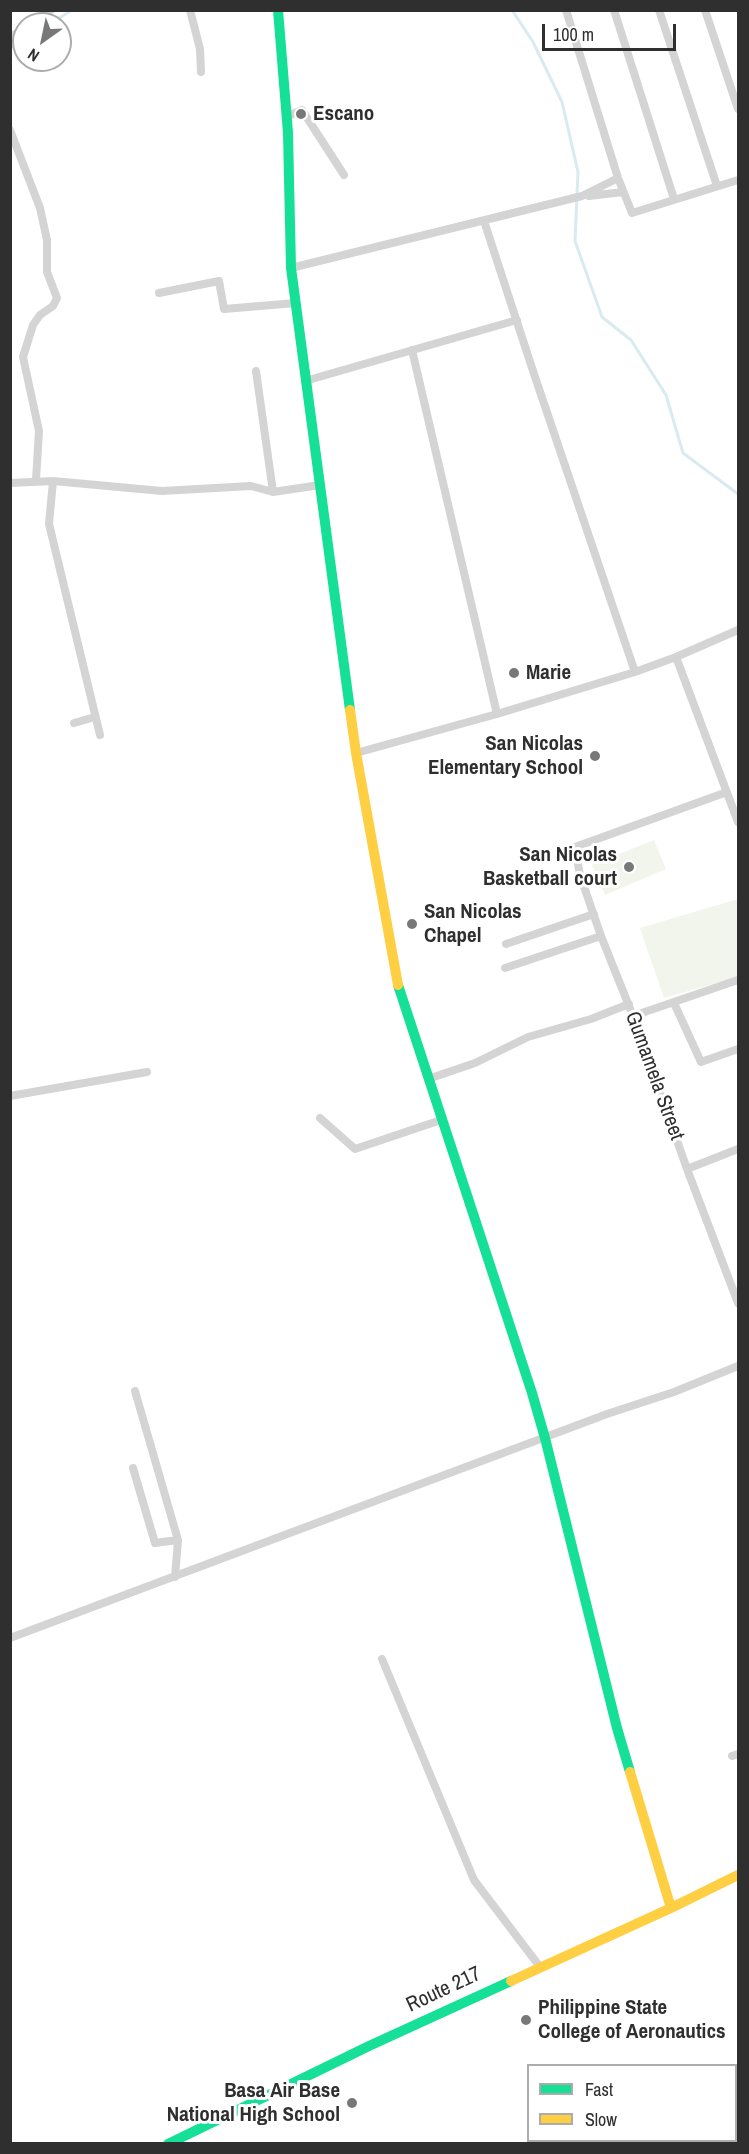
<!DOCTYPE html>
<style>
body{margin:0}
#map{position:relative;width:749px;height:2154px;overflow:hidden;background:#fff;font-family:"Archivo Narrow",sans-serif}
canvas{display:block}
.frame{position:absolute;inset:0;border:12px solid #2f2f2f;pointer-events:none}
.legend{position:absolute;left:527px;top:2064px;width:210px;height:78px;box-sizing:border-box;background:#fff;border:2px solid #acacac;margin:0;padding:8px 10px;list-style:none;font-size:18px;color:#2f2f2f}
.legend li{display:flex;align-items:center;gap:12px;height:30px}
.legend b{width:30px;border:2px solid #acacac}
.north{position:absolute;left:12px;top:12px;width:60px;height:60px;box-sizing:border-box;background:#fff;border:2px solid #acacac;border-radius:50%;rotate:213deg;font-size:16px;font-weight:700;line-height:24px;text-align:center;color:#2f2f2f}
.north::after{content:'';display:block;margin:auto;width:21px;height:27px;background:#787878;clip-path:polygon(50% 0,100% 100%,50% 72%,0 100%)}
.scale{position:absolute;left:542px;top:24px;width:134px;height:27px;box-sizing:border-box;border:3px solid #2f2f2f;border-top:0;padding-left:8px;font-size:18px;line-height:21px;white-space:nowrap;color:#2f2f2f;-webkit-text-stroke:4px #fff;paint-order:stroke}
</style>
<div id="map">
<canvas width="749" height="2154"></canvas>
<div class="frame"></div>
<ul class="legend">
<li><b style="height:8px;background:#16e098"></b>Fast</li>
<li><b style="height:8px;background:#ffcf43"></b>Slow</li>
</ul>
<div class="north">N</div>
<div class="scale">100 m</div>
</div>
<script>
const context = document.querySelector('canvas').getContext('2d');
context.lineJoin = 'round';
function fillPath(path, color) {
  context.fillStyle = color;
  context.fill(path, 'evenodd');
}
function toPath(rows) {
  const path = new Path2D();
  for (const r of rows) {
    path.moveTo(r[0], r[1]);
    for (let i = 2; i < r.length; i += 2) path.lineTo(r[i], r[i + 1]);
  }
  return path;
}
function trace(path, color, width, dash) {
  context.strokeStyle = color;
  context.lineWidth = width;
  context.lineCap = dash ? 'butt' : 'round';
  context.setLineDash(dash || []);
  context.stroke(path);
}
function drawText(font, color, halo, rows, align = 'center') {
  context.font = font + ' "Archivo Narrow",sans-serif';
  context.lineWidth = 6;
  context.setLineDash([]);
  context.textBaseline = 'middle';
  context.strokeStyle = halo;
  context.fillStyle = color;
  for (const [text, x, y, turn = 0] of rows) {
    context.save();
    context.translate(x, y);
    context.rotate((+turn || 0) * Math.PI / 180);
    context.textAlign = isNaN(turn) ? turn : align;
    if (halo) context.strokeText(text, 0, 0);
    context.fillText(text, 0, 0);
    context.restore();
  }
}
fillPath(toPath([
 [654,840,666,869,605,895,592,865],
 [738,899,738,930,737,930,738,936,738,977,664,998,640,928]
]), '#f1f5ec');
trace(toPath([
 [512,10,533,42,562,102,578,172,575,241,602,317,631,340,666,395,683,453,738,494],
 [50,24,72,10],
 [10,48,24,40]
]), '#d9ebf1', 3);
trace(toPath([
 [190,10,200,49,201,72],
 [566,10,618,178,632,213,738,180],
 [614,10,674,199],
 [659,10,717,186],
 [705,10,738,109],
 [31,24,51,10],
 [10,37,24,29],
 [286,117,302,110,344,175],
 [10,130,40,208,47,240,47,272,57,298,53,306,40,315,33,325,23,357,39,431,36,480],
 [589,196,623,192],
 [484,221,534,374,635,672],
 [291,268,582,196,618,178],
 [159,293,219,281,224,309,296,303],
 [412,350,497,714],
 [256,371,273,492],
 [305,381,517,320],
 [53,481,49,524,100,735],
 [10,483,53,481,162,491,251,486,273,492,320,485],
 [676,657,738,822],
 [74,723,95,717],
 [356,753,497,714,635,672,676,657,738,630],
 [727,792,575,847,580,875,601,936,633,1016,687,1169,738,1303],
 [506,944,594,914],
 [505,968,601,936],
 [674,1003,701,1062,738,1049],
 [633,1016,738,980],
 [428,1079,475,1063,528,1037,591,1019,629,1004],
 [10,1096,147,1072],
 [320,1118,355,1149,441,1120],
 [687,1169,738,1149],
 [135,1391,178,1540,175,1577],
 [133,1468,155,1543,178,1540],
 [10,1638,607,1414,674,1392,738,1366],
 [382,1659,474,1880,540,1967],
 [732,1756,738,1754]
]), '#d4d4d4', 8);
trace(toPath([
 [278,10,288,133,291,268,350,710],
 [398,985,532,1393,545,1438,617,1728,630,1772],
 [168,2144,369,2046,511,1981]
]), '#16e098', 10);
trace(toPath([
 [350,710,356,753,398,985],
 [630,1772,671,1908],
 [511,1981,671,1908,738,1875]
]), '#ffcf43', 10);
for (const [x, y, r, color] of [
 [301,114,6,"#787878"],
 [514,673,6,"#787878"],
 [595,756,6,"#787878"],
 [629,867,6,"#787878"],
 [412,924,6,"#787878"],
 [526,2020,6,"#787878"],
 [352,2103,6,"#787878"]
]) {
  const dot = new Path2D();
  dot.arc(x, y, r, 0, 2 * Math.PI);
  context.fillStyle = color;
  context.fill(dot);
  trace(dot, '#fff', 2);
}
drawText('bold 21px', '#2f2f2f', '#fff', [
 ["Escano",313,114],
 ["Marie",526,673],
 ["San Nicolas",583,744,"right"],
 ["Elementary School",583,768,"right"],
 ["San Nicolas",617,855,"right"],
 ["Basketball court",617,879,"right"],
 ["San Nicolas",424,912],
 ["Chapel",424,936],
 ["Philippine State",538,2008],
 ["College of Aeronautics",538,2032],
 ["Basa Air Base",340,2091,"right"],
 ["National High School",340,2115,"right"]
], 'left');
drawText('21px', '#2f2f2f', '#fff', [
 ["Gumamela Street",654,1076,70],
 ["Route 217",444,1990,-25]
]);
</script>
